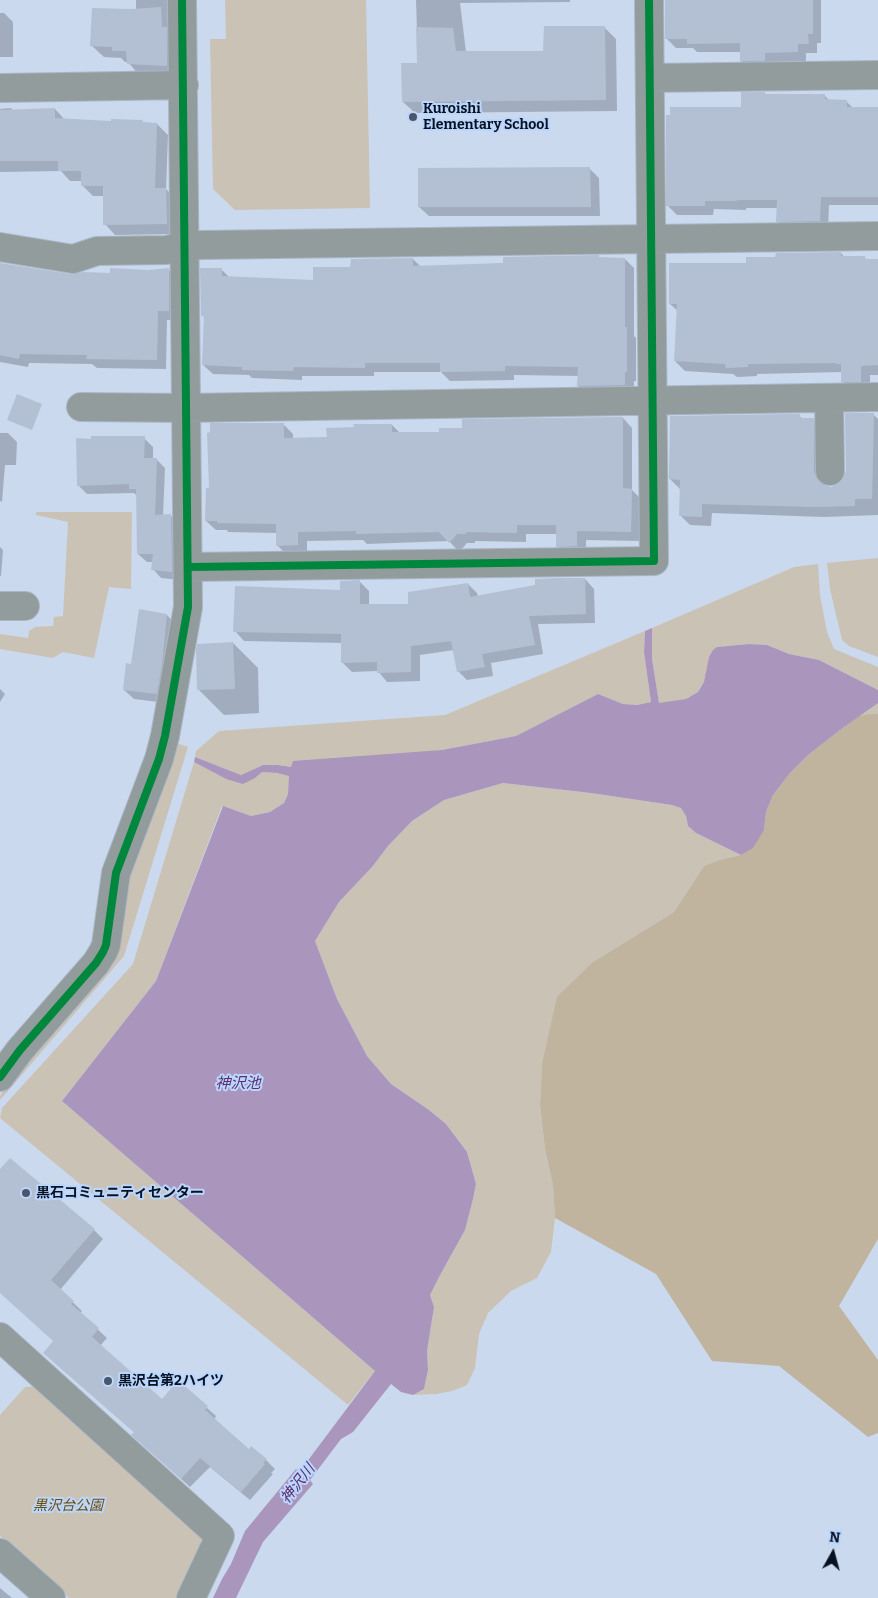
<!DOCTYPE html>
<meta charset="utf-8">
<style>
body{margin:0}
#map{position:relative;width:878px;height:1598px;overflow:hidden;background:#cad9ee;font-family:Bitter,serif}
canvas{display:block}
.north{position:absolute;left:808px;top:1528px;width:50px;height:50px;-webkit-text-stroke:4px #bbd6fd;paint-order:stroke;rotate:7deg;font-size:14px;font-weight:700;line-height:20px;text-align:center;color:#061121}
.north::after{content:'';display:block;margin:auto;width:18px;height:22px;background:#061121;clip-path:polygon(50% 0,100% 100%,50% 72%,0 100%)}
</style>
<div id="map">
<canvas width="878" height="1598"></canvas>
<div class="north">N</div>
</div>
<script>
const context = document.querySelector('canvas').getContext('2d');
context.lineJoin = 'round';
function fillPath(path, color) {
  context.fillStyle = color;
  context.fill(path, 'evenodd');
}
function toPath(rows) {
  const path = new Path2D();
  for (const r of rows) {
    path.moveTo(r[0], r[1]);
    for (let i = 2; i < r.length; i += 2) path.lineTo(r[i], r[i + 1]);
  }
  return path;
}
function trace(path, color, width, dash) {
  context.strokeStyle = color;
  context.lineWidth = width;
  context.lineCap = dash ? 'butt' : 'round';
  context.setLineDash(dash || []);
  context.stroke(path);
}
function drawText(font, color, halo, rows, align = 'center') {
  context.font = font + ' Bitter,"Noto Sans JP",serif';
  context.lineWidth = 4;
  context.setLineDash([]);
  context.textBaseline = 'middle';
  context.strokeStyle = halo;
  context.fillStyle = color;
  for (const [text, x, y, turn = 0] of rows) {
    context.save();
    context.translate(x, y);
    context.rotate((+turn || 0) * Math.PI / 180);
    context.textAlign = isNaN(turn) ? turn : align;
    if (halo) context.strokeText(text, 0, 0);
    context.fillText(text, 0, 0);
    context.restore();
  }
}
fillPath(toPath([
 [225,0,366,0,370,208,235,210,213,189,210,39,226,39],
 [36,512,132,512,131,589,109,587,94,658,63,652,53,658,0,649,0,634,28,638,29,631,35,627,53,626,54,617,63,616,68,522,36,515],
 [878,558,878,657,849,646,842,640,830,589,827,563],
 [818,564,820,595,827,632,834,649,878,667,878,690,819,660,789,654,767,645,749,644,717,647,704,682,698,692,686,699,659,704,652,659,652,628,794,567],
 [645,631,644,652,651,702,637,705,623,704,598,694,516,736,442,750,291,767,278,765,263,765,241,775,195,757,196,751,219,731,445,715],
 [876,703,878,703,878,714,859,716],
 [173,742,188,747,124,956,1,1099,0,1099,0,1096,13,1074,106,968,125,873],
 [194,762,226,779,255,778,262,772,277,773,290,776,288,794,284,803,270,812,251,816,222,806,156,981,62,1101,375,1371,348,1405,0,1118,2,1108,133,964],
 [503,783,591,793,672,805,681,808,686,816,688,826,696,833,741,855,719,860,704,866,674,912,593,962,542,1064,540,1105,545,1149,553,1185,555,1218,551,1252,537,1278,511,1291,488,1313,479,1334,475,1368,467,1385,452,1391,436,1394,413,1395,424,1389,428,1370,427,1351,434,1307,430,1295,439,1277,465,1230,473,1199,476,1184,467,1152,446,1124,429,1110,391,1084,367,1056,337,999,315,941,339,902,372,867,388,846,412,821,444,800],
 [37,1386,200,1534,204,1546,177,1598,69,1598,0,1536,0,1415,25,1387]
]), '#cbc2b6');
fillPath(toPath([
 [871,714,878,714,878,1239,839,1306,878,1360,878,1433,868,1437,779,1366,712,1361,656,1274,555,1218,553,1185,545,1149,540,1105,542,1064,557,997,593,962,674,912,704,866,719,860,741,855,764,830,766,812,773,795,790,773,808,755,844,727,858,716]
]), '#c0b49f');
fillPath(toPath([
 [652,628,652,659,659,703,686,699,698,692,704,682,709,657,713,650,717,647,749,644,767,645,789,654,819,660,878,690,878,703,844,727,808,755,790,773,773,795,766,812,764,830,753,848,741,855,696,833,688,826,686,816,681,808,672,805,591,793,503,783,444,800,412,821,388,846,372,867,339,902,315,941,337,999,367,1056,391,1084,429,1110,446,1124,467,1152,476,1184,473,1199,465,1230,439,1277,430,1295,434,1307,427,1351,428,1370,424,1389,413,1395,401,1392,391,1384,353,1432,341,1439,310,1480,313,1484,263,1542,236,1598,213,1598,222,1579,231,1564,245,1531,296,1469,300,1471,375,1371,62,1101,156,981,223,806,251,816,270,812,284,803,288,794,289,776,277,773,262,772,255,778,243,784,226,779,194,762,195,757,241,775,263,765,278,765,291,767,293,761,442,750,516,736,598,694,623,704,637,705,651,702,644,652,645,631]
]), '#aa95bd');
fillPath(toPath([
 [136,0,170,0,178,78,140,76,128,62,125,62,121,58,104,57,92,46,136,11],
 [416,0,570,0,570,2,460,3,466,52,545,52,604,27,616,39,617,111,415,113,403,102,418,64],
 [665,0,821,0,821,43,817,43,817,53,806,53,806,61,774,62,774,70,750,70,741,61,741,52,697,52,693,48,676,48,666,38],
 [0,13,4,13,13,22,13,57,0,57],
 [766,95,824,95,830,101,846,101,853,108,878,108,878,205,829,205,828,230,787,230,777,221,778,208,746,208,746,210,714,209,713,215,677,215,668,206,742,108],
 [11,108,13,111,55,109,65,120,112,123,142,121,144,123,157,124,168,135,166,189,177,200,177,234,115,235,105,224,104,196,93,196,82,185,82,181,70,181,61,171,0,172,0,109],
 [590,169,599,178,600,216,429,216,419,207],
 [841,253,845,258,865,258,867,260,878,260,878,375,870,375,870,391,852,391,842,381,842,372,757,374,757,376,737,377,733,374,685,371,675,361,678,311,670,304,740,264,777,259],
 [413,259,421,267,600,259,625,259,634,268,634,336,636,338,636,381,634,381,634,394,588,395,578,386,579,376,514,375,514,380,450,381,441,372,374,372,374,376,302,376,302,380,252,378,249,375,213,374,203,365,205,318,202,315,221,269,230,278,314,281,352,268],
 [0,264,71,276,111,274,169,270,178,279,178,320,167,320,166,369,97,368,92,364,29,363,28,367,0,362],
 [873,414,878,419,878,515,824,517,712,513,711,526,690,525,680,515,680,489,670,479,799,416,803,419,813,419,823,429,824,483,825,486,831,488,839,485,844,480],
 [623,418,632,428,632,490,641,499,641,541,586,540,586,555,567,556,557,546,557,534,526,534,526,542,475,541,475,543,467,543,459,552,449,541,367,544,363,540,307,541,307,554,287,555,277,545,277,533,228,532,227,530,216,530,206,521,210,489,284,425,293,434,293,439,328,438,392,425,400,433,440,434],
 [0,433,8,433,17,442,16,465,5,465,2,502,0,501],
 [144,438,153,447,153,459,157,460,165,468,163,516,171,516,180,525,180,580,161,578,153,569,153,562,147,562,138,554,137,496,134,493,87,494,78,485],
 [0,547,3,550,1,576,0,576],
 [585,579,594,589,595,623,538,624,543,654,491,663,493,676,467,680,458,671,454,650,420,655,420,681,387,682,378,671,352,672,342,662,342,643,244,641,235,631,342,591,360,582,369,591,369,606,410,605,468,584,477,593,478,597],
 [140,611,167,615,176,625,166,703,134,699,124,690,132,665],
 [233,643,258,668,259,713,224,715,199,690],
 [0,689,5,694,0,702],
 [0,1171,94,1230,103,1239,60,1290,82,1311,80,1313,107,1338,100,1346,162,1401,178,1382,216,1416,214,1420,249,1451,266,1460,275,1469,271,1473,273,1474,250,1500,210,1467,190,1487,142,1444,135,1433,54,1362,55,1341,0,1291],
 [0,1588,12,1598,0,1598]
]), '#0003');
fillPath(toPath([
 [665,0,813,0,813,34,808,34,809,44,798,44,798,52,765,53,765,61,740,61,740,43,687,44,687,39,665,39],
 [161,7,162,27,167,27,167,66,127,64,126,51,112,51,112,47,90,46,92,8,132,9],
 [544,26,605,26,606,100,402,102,401,63,417,63,416,27,453,28,456,51,543,51],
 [741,92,765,92,765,94,825,94,825,99,847,100,847,107,878,107,878,197,821,197,820,221,776,222,777,200,737,200,737,201,705,201,705,206,666,206,666,115,670,115,670,107,741,107],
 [55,108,55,118,111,121,111,119,143,120,142,122,157,123,155,188,166,188,167,224,103,225,103,186,81,186,81,171,58,171,58,161,0,161,0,110],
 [590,167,591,207,418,207,418,168],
 [841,252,841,256,865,256,865,259,878,259,878,365,861,366,861,382,841,382,841,364,836,364,836,363,748,364,748,367,726,368,725,364,674,361,677,304,669,304,669,263,746,263,746,257,775,257,776,253],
 [599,255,599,257,625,258,625,327,627,327,627,372,625,372,625,385,577,386,578,367,505,366,505,371,440,372,440,363,365,363,365,368,294,367,293,371,242,370,242,367,202,365,204,316,201,316,200,268,222,268,222,276,313,280,313,267,350,267,351,259,413,258,413,266,503,263,503,257],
 [0,263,71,274,84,272,110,273,110,268,149,270,169,268,169,311,158,311,157,360,86,359,87,355,20,354,19,359,0,355],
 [17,394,42,404,32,430,7,420],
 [845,413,874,413,872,499,855,499,855,506,814,507,702,504,702,517,679,516,680,480,669,479,670,416,788,414,800,414,800,418,814,418,814,472,817,479,822,484,831,487,838,484,843,479,846,471],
 [623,417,623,488,632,489,631,532,577,531,577,546,556,547,556,525,517,525,517,533,466,532,466,534,457,534,449,543,439,532,356,534,356,531,298,532,298,545,276,546,276,524,218,523,217,521,205,521,206,488,209,488,207,433,210,432,210,423,284,423,284,438,327,437,326,428,354,427,353,424,392,424,392,432,439,432,439,428,462,428,462,419],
 [91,436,145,436,144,458,157,458,155,515,171,514,172,572,151,570,153,554,137,554,136,489,129,489,129,484,77,486,76,438,91,439],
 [557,578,585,578,586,614,529,616,535,645,482,654,485,667,457,672,451,641,411,646,411,672,377,673,377,662,341,663,341,634,233,632,235,586,340,590,340,581,360,580,360,604,408,604,408,592,468,583,470,597,535,585,535,579],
 [139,609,167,614,162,664,157,694,123,690,126,663,131,664],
 [233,642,235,689,197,690,196,651,197,644],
 [10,1158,95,1229,51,1280,74,1301,71,1304,99,1328,92,1337,162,1399,178,1380,208,1406,205,1410,249,1449,251,1446,267,1459,263,1463,265,1464,241,1492,200,1458,181,1479,131,1435,134,1432,43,1353,53,1341,0,1293,0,1169]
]), '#b3c0d3');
const minor = toPath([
 [650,78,878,75],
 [0,88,184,85],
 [0,247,73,259,97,251,166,250,186,246,202,245,878,236],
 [829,398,830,471],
 [81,407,186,408,878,397],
 [189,567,654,561,649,0],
 [0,606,25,606],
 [0,1077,20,1050,96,963,103,952,106,945,116,873,159,759,165,736,188,607,182,0],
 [0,1337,220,1536,191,1598],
 [0,1553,51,1598]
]);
trace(minor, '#a9b6c7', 30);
trace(minor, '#939c9c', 28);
trace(toPath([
 [189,567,654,561,649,0],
 [0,1077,20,1050,96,963,103,952,106,945,116,873,159,759,165,736,188,607,182,0]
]), '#00873e', 8);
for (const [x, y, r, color] of [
 [413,117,5,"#4b5769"],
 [26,1193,5,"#4b5769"],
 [108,1381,5,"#4b5769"]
]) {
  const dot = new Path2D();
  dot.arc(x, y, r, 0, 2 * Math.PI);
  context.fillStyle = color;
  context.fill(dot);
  trace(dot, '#bbd6fd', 2);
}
drawText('bold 14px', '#061121', '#bbd6fd', [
 ["Kuroishi",423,109],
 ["Elementary School",423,125],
 ["黒石コミュニティセンター",36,1193],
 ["黒沢台第2ハイツ",118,1381]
], 'left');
drawText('italic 14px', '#6e4b04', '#bbd6fd', [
 ["黒沢台公園",68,1506]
]);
drawText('italic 15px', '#5e2e6c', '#bbd6fd', [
 ["神沢池",238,1084],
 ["神沢川",298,1484,-52]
]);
</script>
